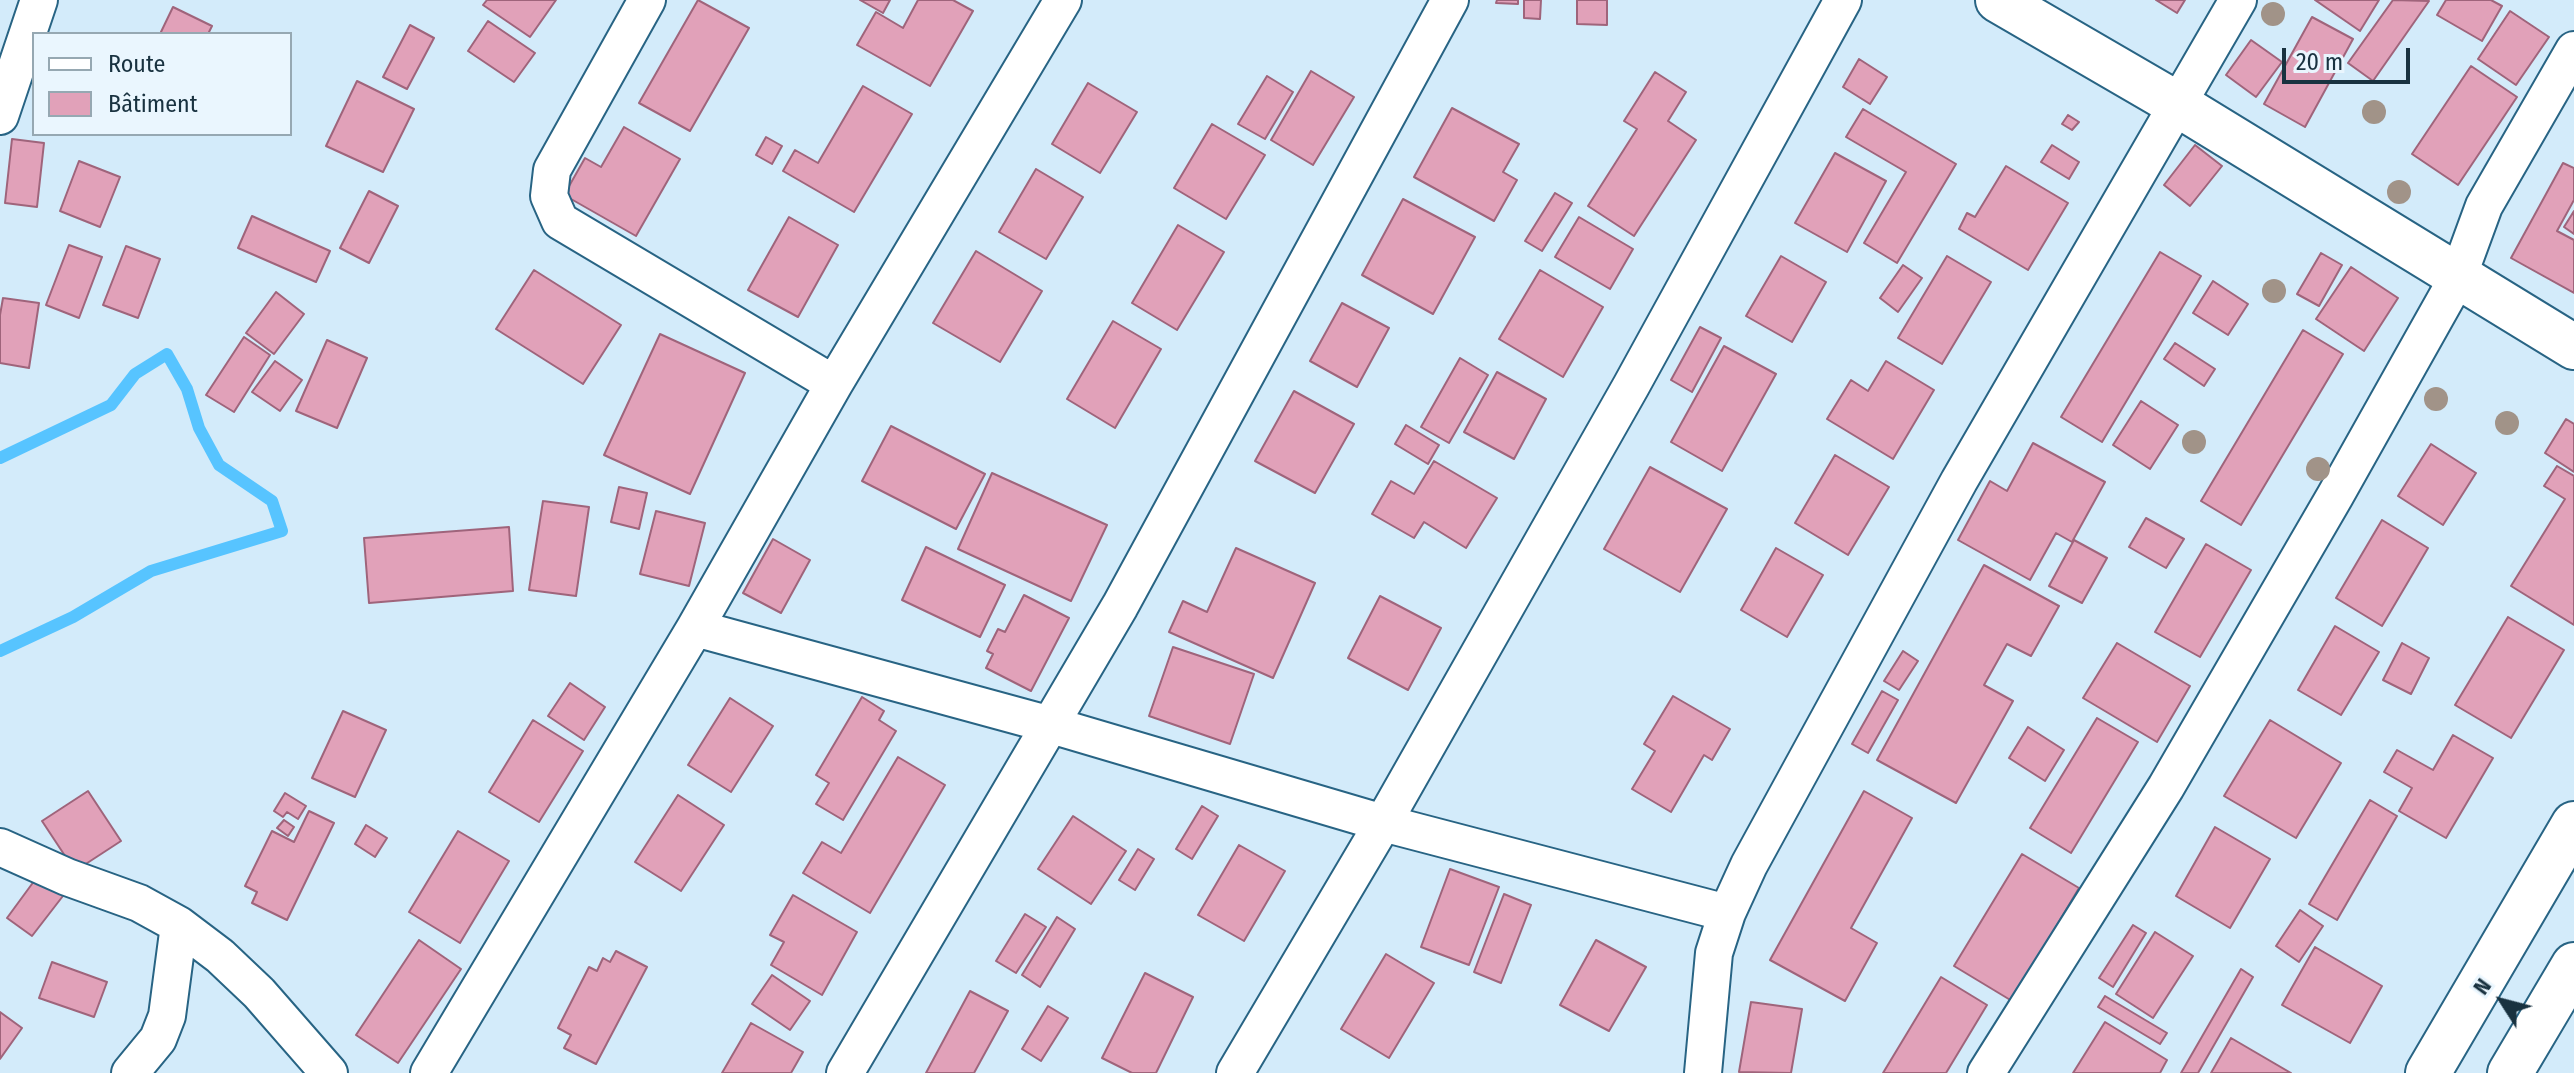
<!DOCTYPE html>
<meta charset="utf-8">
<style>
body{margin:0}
#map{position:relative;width:2574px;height:1073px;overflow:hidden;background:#d3ebfa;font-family:"Fira Sans Condensed",sans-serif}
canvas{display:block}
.legend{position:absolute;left:32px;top:32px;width:260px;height:104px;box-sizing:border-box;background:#eaf6fe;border:2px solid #96a8b2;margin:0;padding:10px 14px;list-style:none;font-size:24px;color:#193240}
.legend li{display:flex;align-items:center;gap:16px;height:40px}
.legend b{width:40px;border:2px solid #96a8b2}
.north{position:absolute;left:2462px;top:961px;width:80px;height:80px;-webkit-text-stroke:6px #eaf6fe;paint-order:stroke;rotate:306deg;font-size:22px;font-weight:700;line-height:32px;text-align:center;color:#193240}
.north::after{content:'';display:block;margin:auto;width:28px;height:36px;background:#193240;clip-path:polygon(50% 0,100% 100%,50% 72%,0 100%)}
.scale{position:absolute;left:2282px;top:48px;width:128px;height:36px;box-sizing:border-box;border:4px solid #193240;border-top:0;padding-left:10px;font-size:24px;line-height:28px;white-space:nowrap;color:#193240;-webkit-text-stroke:6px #eaf6fe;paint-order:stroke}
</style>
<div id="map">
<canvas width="2574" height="1073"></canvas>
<ul class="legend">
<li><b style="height:10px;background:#fff"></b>Route</li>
<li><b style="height:22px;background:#e1a1b9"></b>Bâtiment</li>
</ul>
<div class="north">N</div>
<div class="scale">20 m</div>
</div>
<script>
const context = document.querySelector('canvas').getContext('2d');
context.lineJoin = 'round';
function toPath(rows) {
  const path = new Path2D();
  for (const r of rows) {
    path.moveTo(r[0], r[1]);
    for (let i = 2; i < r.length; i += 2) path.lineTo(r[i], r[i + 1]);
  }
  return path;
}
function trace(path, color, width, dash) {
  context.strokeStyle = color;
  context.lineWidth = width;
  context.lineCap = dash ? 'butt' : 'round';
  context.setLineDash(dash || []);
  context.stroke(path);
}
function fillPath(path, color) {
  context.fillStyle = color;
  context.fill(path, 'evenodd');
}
trace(toPath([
 [0,458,111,405,135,374,167,354,187,389,199,428,219,465,272,501,282,531,151,571,73,617,0,651]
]), '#57c4ff', 12);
const building = toPath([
 [487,0,556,0,530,37,483,5,487,0],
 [698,0,749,28,690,131,639,103,698,0],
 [860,0,890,0,883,13,860,0],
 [918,0,953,0,973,11,930,86,857,45,876,12,903,28,918,0],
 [1497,0,1518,0,1518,4,1496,3,1497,0],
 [1524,0,1541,0,1540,19,1524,18,1524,0],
 [1577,0,1607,0,1607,25,1577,24,1577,0],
 [2156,0,2185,0,2177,13,2156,0],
 [2315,0,2379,0,2360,31,2315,0],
 [2393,0,2429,1,2373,81,2348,63,2393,0],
 [2446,0,2491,0,2502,6,2482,41,2437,15,2446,0],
 [173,7,212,26,208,34,160,34,173,7],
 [2510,11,2549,37,2516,85,2478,59,2510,11],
 [2312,17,2353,39,2305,127,2264,104,2312,17],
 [488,21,535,53,514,82,468,51,488,21],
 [410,25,434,38,407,89,383,77,410,25],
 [2251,40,2282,62,2256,97,2226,75,2251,40],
 [1859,59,1887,77,1870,104,1843,87,1859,59],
 [2471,66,2517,97,2458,185,2412,154,2471,66],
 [1311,71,1354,97,1313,165,1271,140,1311,71],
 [1655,72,1686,92,1668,121,1696,140,1634,236,1588,206,1637,129,1624,121,1655,72],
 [1267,76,1293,92,1265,139,1238,124,1267,76],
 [357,81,414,109,383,172,326,146,357,81],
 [1088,83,1137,112,1100,173,1052,144,1088,83],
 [863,86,912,114,854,212,783,171,795,150,818,163,863,86],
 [1452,108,1519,144,1503,172,1517,180,1494,221,1414,177,1452,108],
 [1863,109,1956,164,1897,263,1864,243,1906,172,1846,137,1863,109],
 [2068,115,2079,122,2072,130,2062,124,2068,115],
 [1212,124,1265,155,1226,219,1174,188,1212,124],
 [624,127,680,159,636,236,564,195,585,158,601,167,624,127],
 [766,137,782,146,772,164,756,155,766,137],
 [12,139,44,143,37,207,5,203,12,139],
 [2052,145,2079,162,2069,179,2041,162,2052,145],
 [2195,145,2222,166,2190,206,2164,185,2195,145],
 [1835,153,1886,181,1847,252,1795,223,1835,153],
 [79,161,120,177,100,227,60,211,79,161],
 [2563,163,2574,168,2574,200,2557,231,2574,240,2574,293,2511,258,2563,163],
 [2006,166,2068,203,2028,270,1959,229,1967,213,1975,217,2006,166],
 [1036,169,1083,197,1046,259,999,232,1036,169],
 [369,191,398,206,369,263,340,248,369,191],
 [1555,193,1572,203,1542,251,1525,241,1555,193],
 [1403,199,1475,237,1433,314,1362,275,1403,199],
 [2574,211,2574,234,2564,227,2574,211],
 [252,216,330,251,316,282,238,248,252,216],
 [789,217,838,245,798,317,748,290,789,217],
 [1579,217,1633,249,1610,289,1555,257,1579,217],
 [1178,225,1224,252,1177,330,1132,303,1178,225],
 [69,245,102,257,79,318,46,305,69,245],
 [126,246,160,259,138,318,103,305,126,246],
 [976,251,1042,291,1000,362,933,323,976,251],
 [2160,252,2201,276,2102,442,2061,417,2160,252],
 [2321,253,2342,265,2319,306,2297,294,2321,253],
 [1781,256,1826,282,1792,342,1746,316,1781,256],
 [1947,256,1991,282,1942,364,1898,338,1947,256],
 [1903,265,1922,278,1898,312,1880,298,1903,265],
 [2351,267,2398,298,2364,351,2316,319,2351,267],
 [534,270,621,325,583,384,496,329,534,270],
 [1540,270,1603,307,1563,377,1499,339,1540,270],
 [2213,281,2248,304,2228,335,2193,313,2213,281],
 [276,292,304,314,274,354,246,333,276,292],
 [3,298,39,303,29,368,0,363,0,315,3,298],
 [1342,303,1389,328,1357,387,1310,361,1342,303],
 [1113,321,1161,349,1115,428,1067,399,1113,321],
 [1700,327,1721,338,1692,392,1671,380,1700,327],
 [2303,330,2343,354,2241,525,2201,501,2303,330],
 [660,334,745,373,690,494,604,455,660,334],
 [244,337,270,355,234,412,206,395,244,337],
 [327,340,367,358,337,428,296,411,327,340],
 [2175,343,2215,369,2204,386,2164,359,2175,343],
 [1724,346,1776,374,1722,471,1671,442,1724,346],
 [1460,358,1488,375,1449,443,1421,427,1460,358],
 [275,361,302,380,280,411,252,392,275,361],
 [1886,361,1934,390,1893,459,1827,419,1851,380,1868,391,1886,361],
 [1497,372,1546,399,1514,459,1464,432,1497,372],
 [1294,391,1354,424,1315,493,1255,461,1294,391],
 [2141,401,2178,425,2150,469,2113,445,2141,401],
 [2566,419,2574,424,2574,472,2545,453,2566,419],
 [1406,425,1439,445,1428,464,1395,444,1406,425],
 [891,426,985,474,956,529,862,481,891,426],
 [2033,443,2105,482,2072,542,2056,533,2030,580,1958,540,1990,481,2007,491,2033,443],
 [2431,444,2476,473,2443,525,2398,496,2431,444],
 [1835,455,1889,487,1848,555,1795,523,1835,455],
 [1434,461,1497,498,1466,548,1424,522,1414,538,1372,514,1391,481,1414,494,1434,461],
 [2557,466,2574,476,2574,625,2511,586,2565,499,2544,486,2557,466],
 [1650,467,1727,509,1680,592,1604,549,1650,467],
 [992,473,1107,525,1071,601,958,549,992,473],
 [619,487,647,493,639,529,611,522,619,487],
 [543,501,589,507,576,596,529,590,543,501],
 [656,511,705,523,689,586,640,574,656,511],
 [2146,518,2184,539,2166,568,2129,547,2146,518],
 [2382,520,2428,548,2382,626,2336,598,2382,520],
 [509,527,513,591,369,603,364,538,509,527],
 [773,539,810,560,781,613,743,593,773,539],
 [2074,540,2107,558,2082,603,2049,586,2074,540],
 [2206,544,2251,570,2200,657,2155,632,2206,544],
 [926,547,1005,585,980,637,902,600,926,547],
 [1236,548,1315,583,1273,678,1169,632,1183,601,1207,612,1236,548],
 [1776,548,1823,575,1787,637,1741,610,1776,548],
 [1984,565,2059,606,2031,656,2007,644,1984,685,2013,701,1956,803,1877,760,1984,565],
 [1024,595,1069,618,1031,691,986,668,993,654,987,651,998,629,1005,632,1024,595],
 [1380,596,1441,628,1408,690,1348,658,1380,596],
 [2508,617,2564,650,2511,738,2455,705,2508,617],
 [2335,626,2379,652,2341,715,2298,690,2335,626],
 [2117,643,2190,686,2157,742,2083,698,2117,643],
 [2402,643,2429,658,2411,694,2383,680,2402,643],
 [1173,647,1254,674,1230,744,1149,716,1173,647],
 [1903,651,1918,661,1899,690,1884,681,1903,651],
 [570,683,605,707,584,740,548,716,570,683],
 [1882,691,1898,700,1868,753,1852,744,1882,691],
 [1673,696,1730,729,1712,760,1704,755,1671,812,1632,789,1655,751,1644,744,1673,696],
 [862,697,884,711,879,720,896,731,843,820,816,804,829,783,816,775,862,697],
 [730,698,773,726,731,792,688,765,730,698],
 [343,711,386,730,355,797,312,778,343,711],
 [2097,718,2138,742,2071,853,2030,828,2097,718],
 [533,720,583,751,539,822,489,792,533,720],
 [2270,720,2341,763,2296,838,2224,796,2270,720],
 [2028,727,2064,750,2045,781,2009,758,2028,727],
 [2453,735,2493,758,2446,838,2399,811,2412,788,2384,772,2397,750,2433,770,2453,735],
 [898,757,945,785,870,913,803,873,822,842,841,853,898,757],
 [88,791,121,841,75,871,42,821,88,791],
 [1864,791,1912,818,1851,928,1877,943,1845,1001,1770,960,1864,791],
 [285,793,306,806,298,819,287,812,283,817,274,811,285,793],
 [678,795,724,825,681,891,635,862,678,795],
 [2370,800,2397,816,2337,920,2309,904,2370,800],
 [1202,806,1218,816,1192,859,1176,849,1202,806],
 [309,811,334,823,287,920,252,903,257,892,245,886,272,831,294,842,309,811],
 [1073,816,1126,851,1091,904,1038,869,1073,816],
 [284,820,294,827,288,836,277,828,284,820],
 [366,825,387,838,375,857,355,844,366,825],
 [2215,827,2270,859,2230,928,2176,896,2215,827],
 [458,831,509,861,460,943,409,912,458,831],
 [1239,845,1285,871,1244,941,1198,915,1239,845],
 [1138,849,1154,859,1135,890,1119,880,1138,849],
 [2022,854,2079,888,2012,1001,1954,966,2022,854],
 [1450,869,1499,887,1469,965,1421,947,1450,869],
 [40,873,66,892,32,936,7,918,40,873],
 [1504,894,1531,905,1501,983,1474,972,1504,894],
 [793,895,857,932,822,995,771,965,784,942,770,935,793,895],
 [2300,910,2323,926,2299,962,2276,946,2300,910],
 [1025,914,1046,927,1016,973,996,961,1025,914],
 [1057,917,1075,929,1040,987,1022,975,1057,917],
 [2133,925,2146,933,2113,987,2099,978,2133,925],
 [2155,932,2193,956,2153,1018,2116,994,2155,932],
 [419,940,461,969,398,1063,356,1035,419,940],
 [1596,940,1646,967,1609,1031,1560,1005,1596,940],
 [2315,947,2382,986,2350,1043,2282,1005,2315,947],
 [616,951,647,967,596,1064,564,1048,571,1035,558,1028,589,967,597,971,603,958,610,962,616,951],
 [1386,954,1434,983,1389,1058,1341,1029,1386,954],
 [52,962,107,982,94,1017,39,998,52,962],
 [2241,969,2253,977,2198,1073,2181,1073,2241,969],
 [1145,973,1193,997,1156,1073,1132,1073,1102,1058,1145,973],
 [772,975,810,1001,790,1030,752,1004,772,975],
 [1941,977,1987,1005,1946,1073,1883,1073,1941,977],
 [970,991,1008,1011,974,1073,926,1073,970,991],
 [2105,996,2167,1033,2160,1044,2098,1007,2105,996],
 [1751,1002,1802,1009,1791,1073,1739,1072,1751,1002],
 [1048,1006,1068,1018,1041,1061,1022,1049,1048,1006],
 [0,1012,22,1028,0,1059,0,1012],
 [2105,1022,2167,1060,2160,1073,2073,1073,2105,1022],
 [751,1023,803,1052,791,1073,722,1073,751,1023],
 [2231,1038,2291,1073,2211,1073,2231,1038]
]);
fillPath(building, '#e1a1b9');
trace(building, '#9f647b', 2);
const minor = toPath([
 [647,0,552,170,549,196,560,221,834,384],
 [0,116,39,0],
 [695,628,1051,725,1383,823,1727,913],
 [0,847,67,877,139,903,179,925,220,956,259,993,329,1073],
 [130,1073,158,1039,167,1016,179,925],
 [429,1073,695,628,834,384,1063,0],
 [845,1073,1120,606,1450,0],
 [1235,1073,1383,823,1631,386,1843,0],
 [1703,1073,1714,953,1727,913,1749,865,1959,481,2238,0],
 [1986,1073,2166,787,2335,496,2458,277,2484,206,2574,50]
]);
const tertiary = toPath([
 [1998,0,2177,104,2574,347],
 [2428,1073,2574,824],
 [2510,1073,2574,965]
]);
trace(minor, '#286484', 40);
trace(tertiary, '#286484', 48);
trace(minor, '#fff', 36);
trace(tertiary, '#fff', 44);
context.fillStyle = '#a19388';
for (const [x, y] of [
 [2273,14],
 [2374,112],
 [2399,192],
 [2274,291],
 [2436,399],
 [2507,423],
 [2194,442],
 [2318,469]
]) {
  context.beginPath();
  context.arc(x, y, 12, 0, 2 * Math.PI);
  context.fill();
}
</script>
